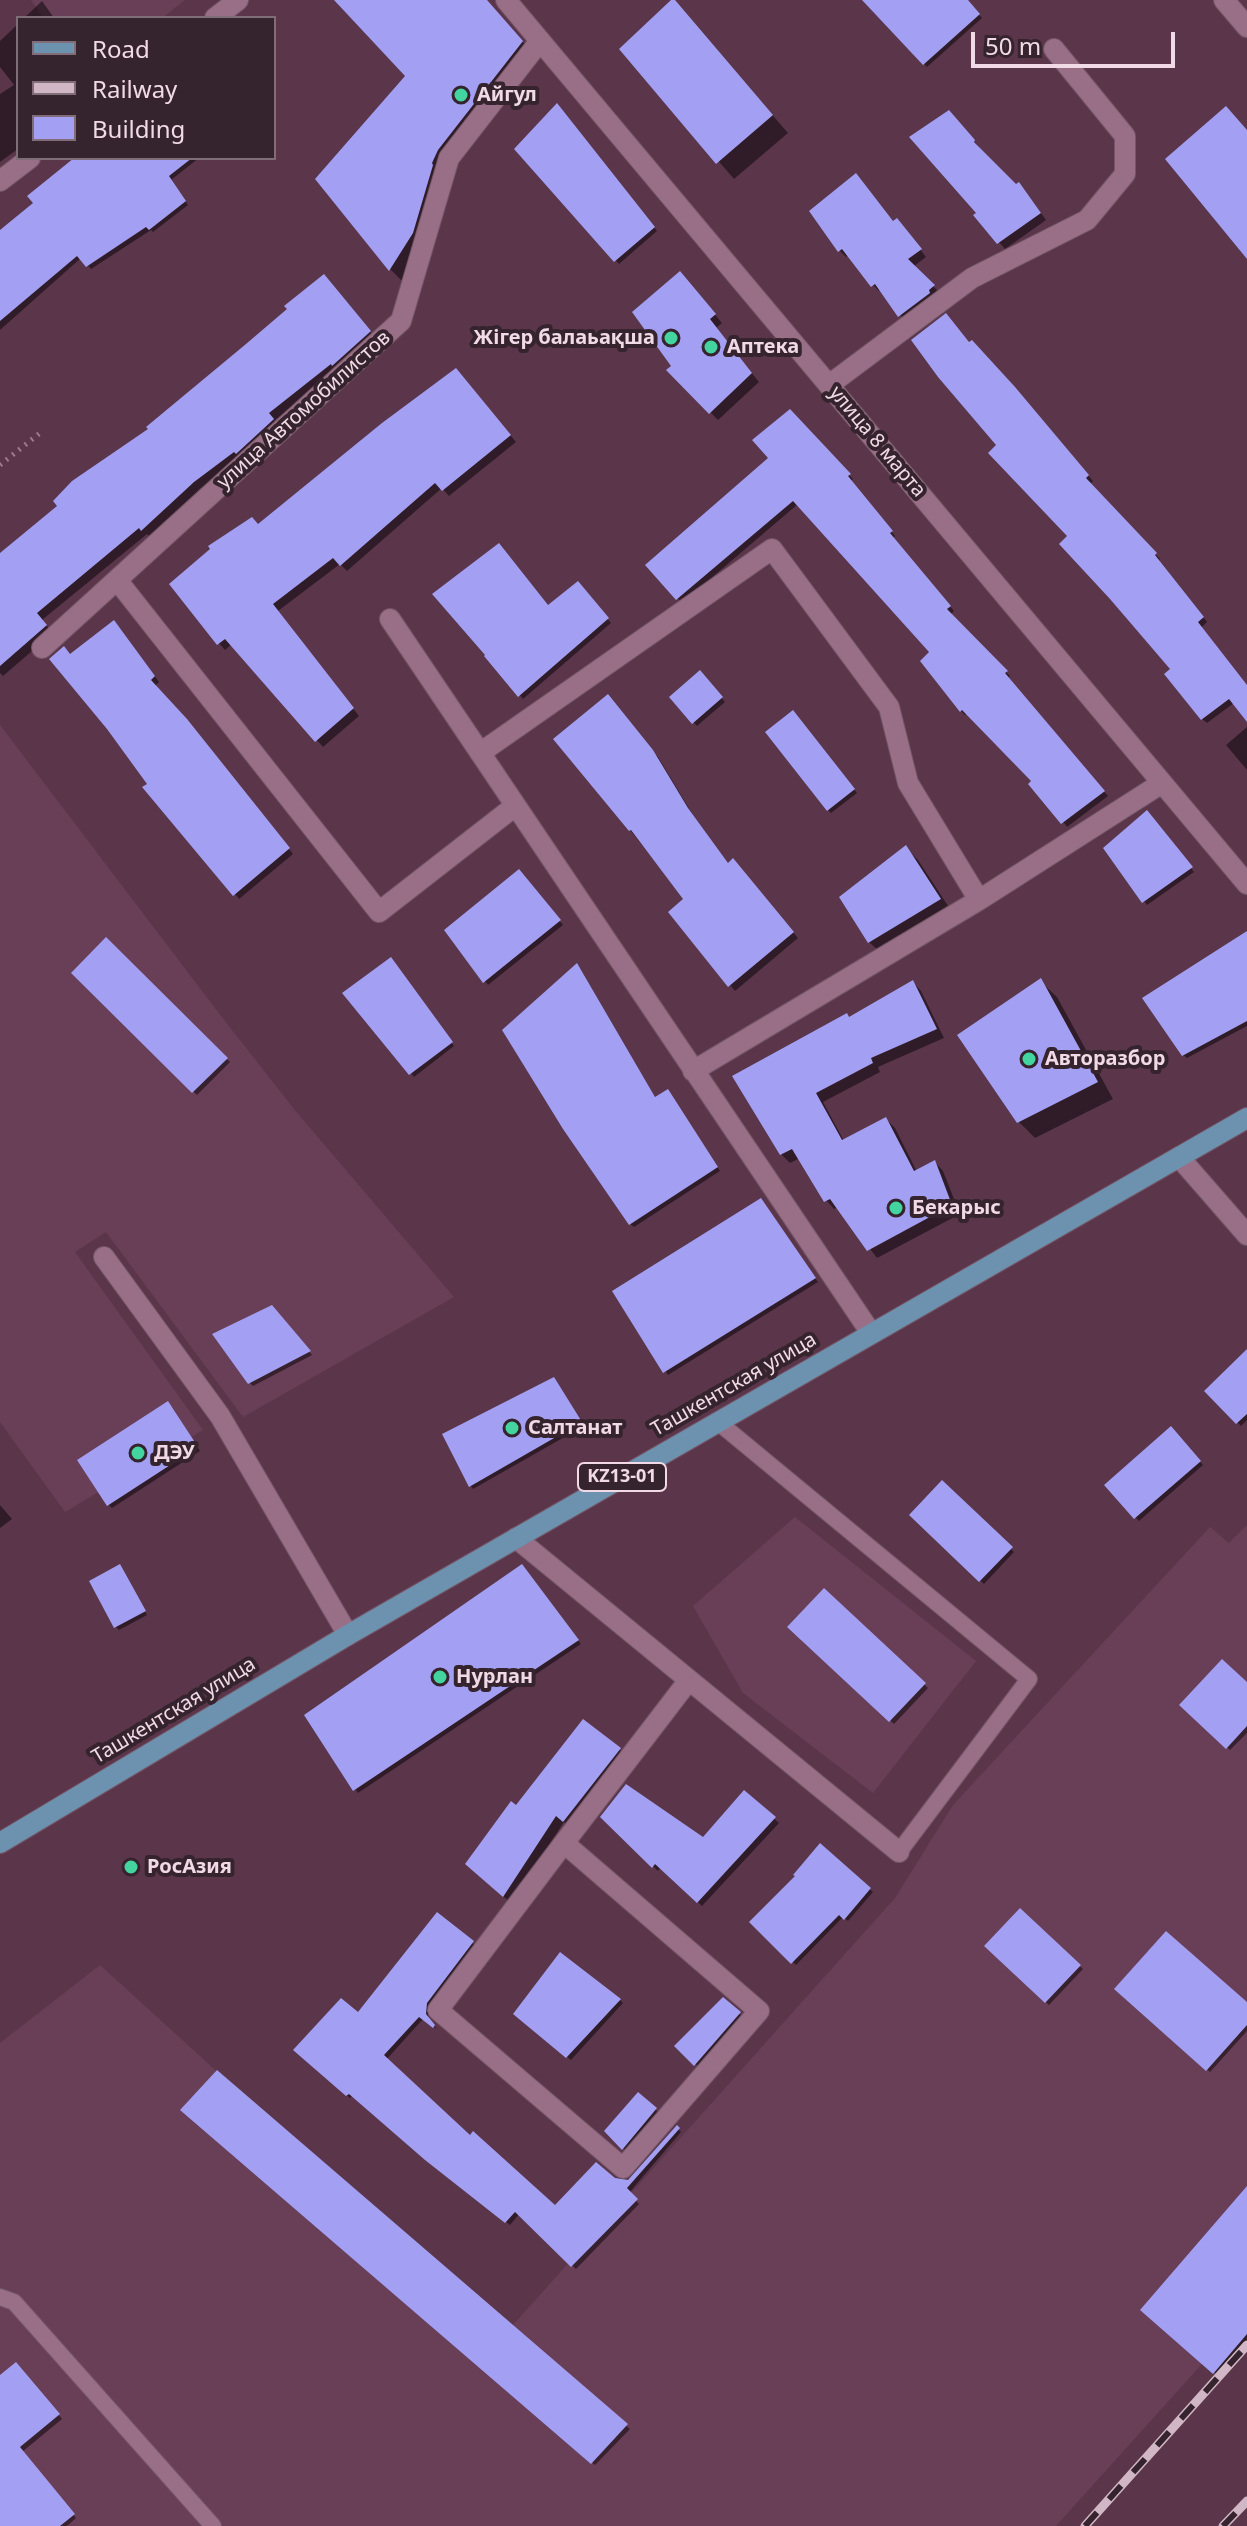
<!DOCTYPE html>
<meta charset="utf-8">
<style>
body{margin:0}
#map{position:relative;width:1247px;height:2526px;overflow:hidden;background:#5b364b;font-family:"Noto Sans",sans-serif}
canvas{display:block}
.legend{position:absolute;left:16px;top:16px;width:260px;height:144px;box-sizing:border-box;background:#35242e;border:2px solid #806d78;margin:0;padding:10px 14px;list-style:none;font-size:24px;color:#f1dae6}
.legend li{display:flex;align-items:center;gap:16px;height:40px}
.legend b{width:40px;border:2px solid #806d78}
.scale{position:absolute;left:971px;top:32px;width:204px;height:36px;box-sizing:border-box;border:4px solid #f1dae6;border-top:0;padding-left:10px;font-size:24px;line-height:28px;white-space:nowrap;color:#f1dae6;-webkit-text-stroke:6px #35242e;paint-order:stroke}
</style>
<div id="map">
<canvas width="1247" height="2526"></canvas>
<ul class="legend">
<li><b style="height:10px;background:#6c92af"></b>Road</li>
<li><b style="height:10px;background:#d1b7c5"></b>Railway</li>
<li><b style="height:22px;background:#a3a0f3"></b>Building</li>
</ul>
<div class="scale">50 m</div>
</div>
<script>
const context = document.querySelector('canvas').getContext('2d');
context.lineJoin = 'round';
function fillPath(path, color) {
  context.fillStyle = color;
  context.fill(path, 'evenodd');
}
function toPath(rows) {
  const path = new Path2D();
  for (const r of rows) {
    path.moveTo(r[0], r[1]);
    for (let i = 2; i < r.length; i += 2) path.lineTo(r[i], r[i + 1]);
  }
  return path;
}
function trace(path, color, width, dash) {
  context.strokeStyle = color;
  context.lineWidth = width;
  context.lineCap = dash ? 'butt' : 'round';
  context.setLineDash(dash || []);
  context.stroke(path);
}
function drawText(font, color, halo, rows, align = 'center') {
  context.font = font + ' "Noto Sans",sans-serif';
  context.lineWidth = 8;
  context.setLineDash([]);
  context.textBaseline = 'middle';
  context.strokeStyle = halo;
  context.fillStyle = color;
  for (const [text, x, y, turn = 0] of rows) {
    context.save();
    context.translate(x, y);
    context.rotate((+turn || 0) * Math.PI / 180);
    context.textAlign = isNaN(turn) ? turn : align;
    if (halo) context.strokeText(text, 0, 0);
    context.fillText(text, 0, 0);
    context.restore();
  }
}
fillPath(toPath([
 [31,0,185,0,162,18,44,18],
 [0,725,221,1016,294,1109,454,1297,243,1417,106,1232,75,1252,203,1430,65,1512,0,1422],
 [795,1517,976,1661,873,1793,743,1693,693,1606],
 [1247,1525,1247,2314,1056,2526,0,2526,0,2043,100,1965,505,2334,895,1898,953,1805,1210,1527,1229,1543]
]), '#693e57');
fillPath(toPath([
 [337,0,485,0,538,59,454,167,407,286,391,270,317,179,408,76],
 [865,0,966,0,982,18,927,67],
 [42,1,54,18,24,18],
 [673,1,788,133,734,179,621,49],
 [18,24,18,149,0,162,0,94,14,85,0,67,0,41],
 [560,109,657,231,619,264,517,149],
 [955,119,980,148,978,149,1016,187,1019,185,1025,191,1046,220,1005,249,976,215,979,213],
 [84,158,199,158,171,180,188,205,153,232,151,230,91,269,81,258,0,330,0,233],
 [811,212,894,223,903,227,926,257,913,267,940,293,906,322,881,290,879,291,873,285,849,255,846,257,840,251],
 [688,282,722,323,716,328,759,382,718,420,669,370,674,366],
 [330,283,376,339,274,421,279,427,201,488,149,536,147,534,42,620,53,633,3,676,0,673,0,556],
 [969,344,1019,394,1093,481,1090,484,1160,559,1159,560,1207,622,1201,628,1247,686,1247,719,1234,703,1207,723,1202,719,1172,670,999,445],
 [462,376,516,442,449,496,442,488,347,571,340,564,278,611,359,716,323,747,232,644,225,650,219,643,258,526],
 [790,412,853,479,851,481,895,536,893,538,954,611,950,615,1010,676,1007,679,1108,796,1067,827,1034,782,968,713,965,715,961,711,932,652,798,504,682,603,648,565,771,458],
 [577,584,611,623,523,699,487,656],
 [119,627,159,682,155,686,192,726,293,854,239,899,150,784,109,727,71,657],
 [700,673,725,702,697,726,671,698],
 [613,702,658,757,693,815,729,865,738,866,798,938,735,991,671,912,686,900,630,830],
 [796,716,857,793,831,813,828,810],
 [1247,727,1247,770,1226,745],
 [1150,816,1194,872,1147,905,1106,848],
 [906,848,918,860,952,912,882,954,869,942],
 [522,875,563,925,488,985,446,930],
 [1247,933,1247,1026,1187,1058,1183,1055],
 [106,940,230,1062,197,1095,74,973],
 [394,963,454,1046,414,1077,411,1073],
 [580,968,656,1099,671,1095,720,1171,634,1227,630,1224],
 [1040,981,1057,997,1113,1099,1035,1138,1018,1121],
 [913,982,921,991,944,1038,878,1067,880,1072,823,1102,844,1141,886,1119,895,1128,917,1172,935,1162,943,1171,960,1214,877,1258,838,1207,834,1209,826,1200,800,1158,790,1163,781,1154,850,1018],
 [764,1204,818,1282,668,1375,615,1291],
 [276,1311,312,1355,253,1386,249,1382],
 [1247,1352,1247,1420,1241,1426,1207,1391],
 [557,1383,584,1426,473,1489,470,1485],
 [172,1407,200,1451,112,1508,109,1505],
 [1171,1429,1203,1465,1139,1521,1107,1485],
 [942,1483,1014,1552,984,1584,911,1515],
 [0,1505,12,1519,0,1528],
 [120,1567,147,1615,119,1630,116,1627],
 [525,1570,581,1644,358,1793,355,1789],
 [824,1590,928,1688,894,1724,790,1627],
 [1247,1685,1247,1733,1230,1750,1182,1705],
 [619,1749,626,1757,572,1828,564,1822,511,1903,474,1871,516,1808],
 [745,1793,779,1823,702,1906,661,1867,658,1871,603,1817,703,1840],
 [821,1846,873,1892,848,1921,843,1917,796,1965,752,1922,797,1877],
 [1020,1910,1083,1969,1049,2005,986,1946],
 [472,1943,476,1946,430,2007,428,2019,437,2029,423,2019,386,2060,470,2138,555,2207,614,2180,629,2182,677,2128,681,2132,629,2193,639,2204,576,2269,519,2214,510,2225,431,2163,353,2095,350,2098,296,2050,358,2015],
 [1117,1989,1247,2005,1247,2031,1210,2072],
 [620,2000,623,2003,571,2060,519,2017],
 [723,2000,743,2017,699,2067,677,2046],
 [217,2073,630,2429,595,2465,183,2110],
 [639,2095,659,2113,626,2151,607,2131],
 [1247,2189,1247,2341,1218,2375,1142,2310],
 [20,2368,62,2419,22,2452,76,2518,67,2526,0,2526,0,2378]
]), '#0007');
fillPath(toPath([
 [334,0,487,0,523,41,438,150,432,163,433,165,413,233,389,271,315,179,405,76],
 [671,0,675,0,773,115,716,164,619,49],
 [862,0,968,0,980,14,923,65],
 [557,103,655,227,614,262,514,149],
 [1226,106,1247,130,1247,259,1165,159],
 [949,110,975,140,974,142,1016,184,1019,182,1041,213,997,244,973,215,976,213,909,137],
 [74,158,192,158,169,176,186,201,149,230,146,227,86,267,77,256,0,321,0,230,33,203,27,196],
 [856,173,893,221,897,218,922,249,908,259,935,285,929,290,930,293,898,317,875,284,871,287,842,249,838,252,809,211],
 [680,271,716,314,710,319,752,373,709,414,666,370,671,366,632,312],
 [324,274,371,331,332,366,331,364,269,413,274,419,236,454,234,452,194,482,141,531,139,528,37,613,47,625,0,666,0,553,57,506,53,501,72,481,148,429,146,427,246,344,287,309,284,306],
 [946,313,969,342,972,340,1015,387,1089,475,1086,478,1157,553,1155,555,1204,617,1198,622,1247,685,1247,722,1229,699,1201,720,1164,674,1170,669,1110,599,1059,544,1067,536,988,453,996,445,938,377,911,340],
 [456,368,511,435,442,491,435,483,340,566,333,558,273,604,354,708,315,742,225,639,217,645,169,584,210,549,208,546,252,517,258,524,382,423],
 [790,409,851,474,848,476,893,531,890,533,951,606,947,609,1008,671,1005,673,1105,791,1061,824,1028,784,1031,781,962,710,960,712,920,661,929,652,793,501,676,600,645,565,768,458,752,440],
 [499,543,548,605,578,581,609,618,518,697,484,656,485,655,432,594],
 [114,620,155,676,151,680,187,719,290,848,233,896,142,787,147,784,107,729,49,659,64,646,70,654],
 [700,670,723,697,692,724,669,697],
 [608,694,653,750,688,808,728,863,733,858,794,932,728,987,668,912,683,899,631,830,629,831,553,739],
 [793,710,855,789,827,811,765,732],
 [1147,810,1193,867,1142,903,1103,848],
 [906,845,941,899,868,943,839,897],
 [519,869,561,920,483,983,444,930],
 [1247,931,1247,1021,1182,1056,1142,998],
 [106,937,228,1058,192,1093,71,973],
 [391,957,453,1042,409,1075,342,993],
 [577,963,655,1097,668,1089,718,1167,629,1225,563,1129,502,1030],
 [1041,978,1098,1082,1017,1123,957,1035],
 [913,980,937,1029,871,1058,873,1063,816,1093,842,1140,886,1117,914,1171,935,1160,952,1205,867,1251,830,1199,824,1202,792,1149,780,1155,732,1076,847,1013,849,1017],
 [761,1198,816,1278,663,1373,612,1291],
 [272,1305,311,1351,248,1384,212,1334],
 [1247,1349,1247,1414,1236,1424,1204,1391],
 [554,1377,582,1422,469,1487,442,1434],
 [168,1401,198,1447,107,1506,77,1460],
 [1171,1426,1201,1461,1134,1519,1104,1485],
 [942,1480,1013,1547,979,1582,909,1515],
 [120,1564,146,1611,114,1628,89,1581],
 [522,1564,579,1640,353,1791,304,1715],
 [824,1588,926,1683,889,1722,787,1627],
 [1222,1659,1247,1682,1247,1726,1226,1749,1179,1705],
 [583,1719,621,1748,563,1822,556,1816,503,1897,465,1864,511,1801,516,1805],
 [626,1784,703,1837,744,1790,776,1817,697,1903,655,1864,652,1868,600,1817],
 [820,1843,871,1888,844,1920,839,1915,791,1964,749,1922,795,1876,793,1875],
 [1020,1908,1081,1965,1045,2003,984,1946],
 [437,1912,474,1941,427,2003,426,2014,435,2025,433,2028,419,2017,384,2055,470,2135,473,2131,555,2205,596,2162,615,2178,628,2180,677,2125,680,2128,627,2188,638,2199,571,2267,515,2212,505,2223,425,2160,349,2094,346,2096,293,2050,341,1998,358,2012],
 [1166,1931,1247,2002,1247,2025,1206,2071,1114,1989],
 [560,1952,621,1999,566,2058,513,2014],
 [723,1997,741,2012,694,2066,674,2046],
 [217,2070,628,2424,591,2464,180,2110],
 [638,2092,657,2108,622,2150,604,2131],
 [1247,2186,1247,2334,1213,2374,1140,2310],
 [16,2362,60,2414,20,2447,75,2514,60,2526,0,2526,0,2375]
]), '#a3a0f3');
const lane = toPath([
 [718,1422,1029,1679,899,1852],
 [0,2297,14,2302,213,2526]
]);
const street = toPath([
 [506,0,1247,884],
 [1224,0,1247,27],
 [215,18,238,0],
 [0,181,30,158],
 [829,385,972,278,1087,220,1125,174,1125,136,1054,49],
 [117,580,379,912,515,806],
 [390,619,871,1333],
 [42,648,401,321,449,158,540,41],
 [480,753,772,549,889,707,908,783,979,900],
 [693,1071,979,900,1162,783],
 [1179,1157,1247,1235],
 [104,1257,220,1416,348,1635],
 [516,1538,899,1852],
 [564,1843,759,2011,623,2168,438,2010,564,1843,689,1680]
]);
const primary = toPath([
 [0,1843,348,1635,1247,1118]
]);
trace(lane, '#745667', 18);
trace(street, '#745667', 22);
trace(primary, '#745667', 22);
trace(toPath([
 [0,465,40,433]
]), '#9a7b8c', 5, [2, 6]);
trace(lane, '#986f86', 16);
trace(street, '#986f86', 20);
trace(primary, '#6c92af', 20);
const rail = toPath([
 [1085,2526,1247,2345],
 [1223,2526,1247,2501]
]);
trace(rail, '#d1b7c5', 9);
trace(rail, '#35242e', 6, [18]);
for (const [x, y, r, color] of [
 [461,95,8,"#43d4a0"],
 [671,338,8,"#43d4a0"],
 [711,347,8,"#43d4a0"],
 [1029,1059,8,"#43d4a0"],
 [896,1208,8,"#43d4a0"],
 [512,1428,8,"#43d4a0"],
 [138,1453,8,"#43d4a0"],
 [440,1677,8,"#43d4a0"],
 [131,1867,8,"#43d4a0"]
]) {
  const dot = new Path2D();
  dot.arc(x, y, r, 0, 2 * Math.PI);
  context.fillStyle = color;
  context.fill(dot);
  trace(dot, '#35242e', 3);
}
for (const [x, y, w] of [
 [622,1477,88]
]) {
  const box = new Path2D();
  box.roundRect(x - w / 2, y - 14, w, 28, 6);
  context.fillStyle = '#35242e';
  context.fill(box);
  trace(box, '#f1dae6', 2);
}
drawText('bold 18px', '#f1dae6', null, [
 ["KZ13-01",622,1477]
]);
drawText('bold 20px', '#f1dae6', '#35242e', [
 ["Айгул",477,95],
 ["Жігер балаьақша",655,338,"right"],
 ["Аптека",727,347],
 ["Авторазбор",1045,1059],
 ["Бекарыс",912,1208],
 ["Салтанат",528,1428],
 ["ДЭУ",154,1453],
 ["Нурлан",456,1677],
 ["РосАзия",147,1867]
], 'left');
drawText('20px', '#f1dae6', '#35242e', [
 ["улица Автомобилистов",304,410,-42],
 ["улица 8 марта",877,442,50],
 ["Ташкентская улица",734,1385,-30],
 ["Ташкентская улица",174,1711,-31]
]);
</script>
